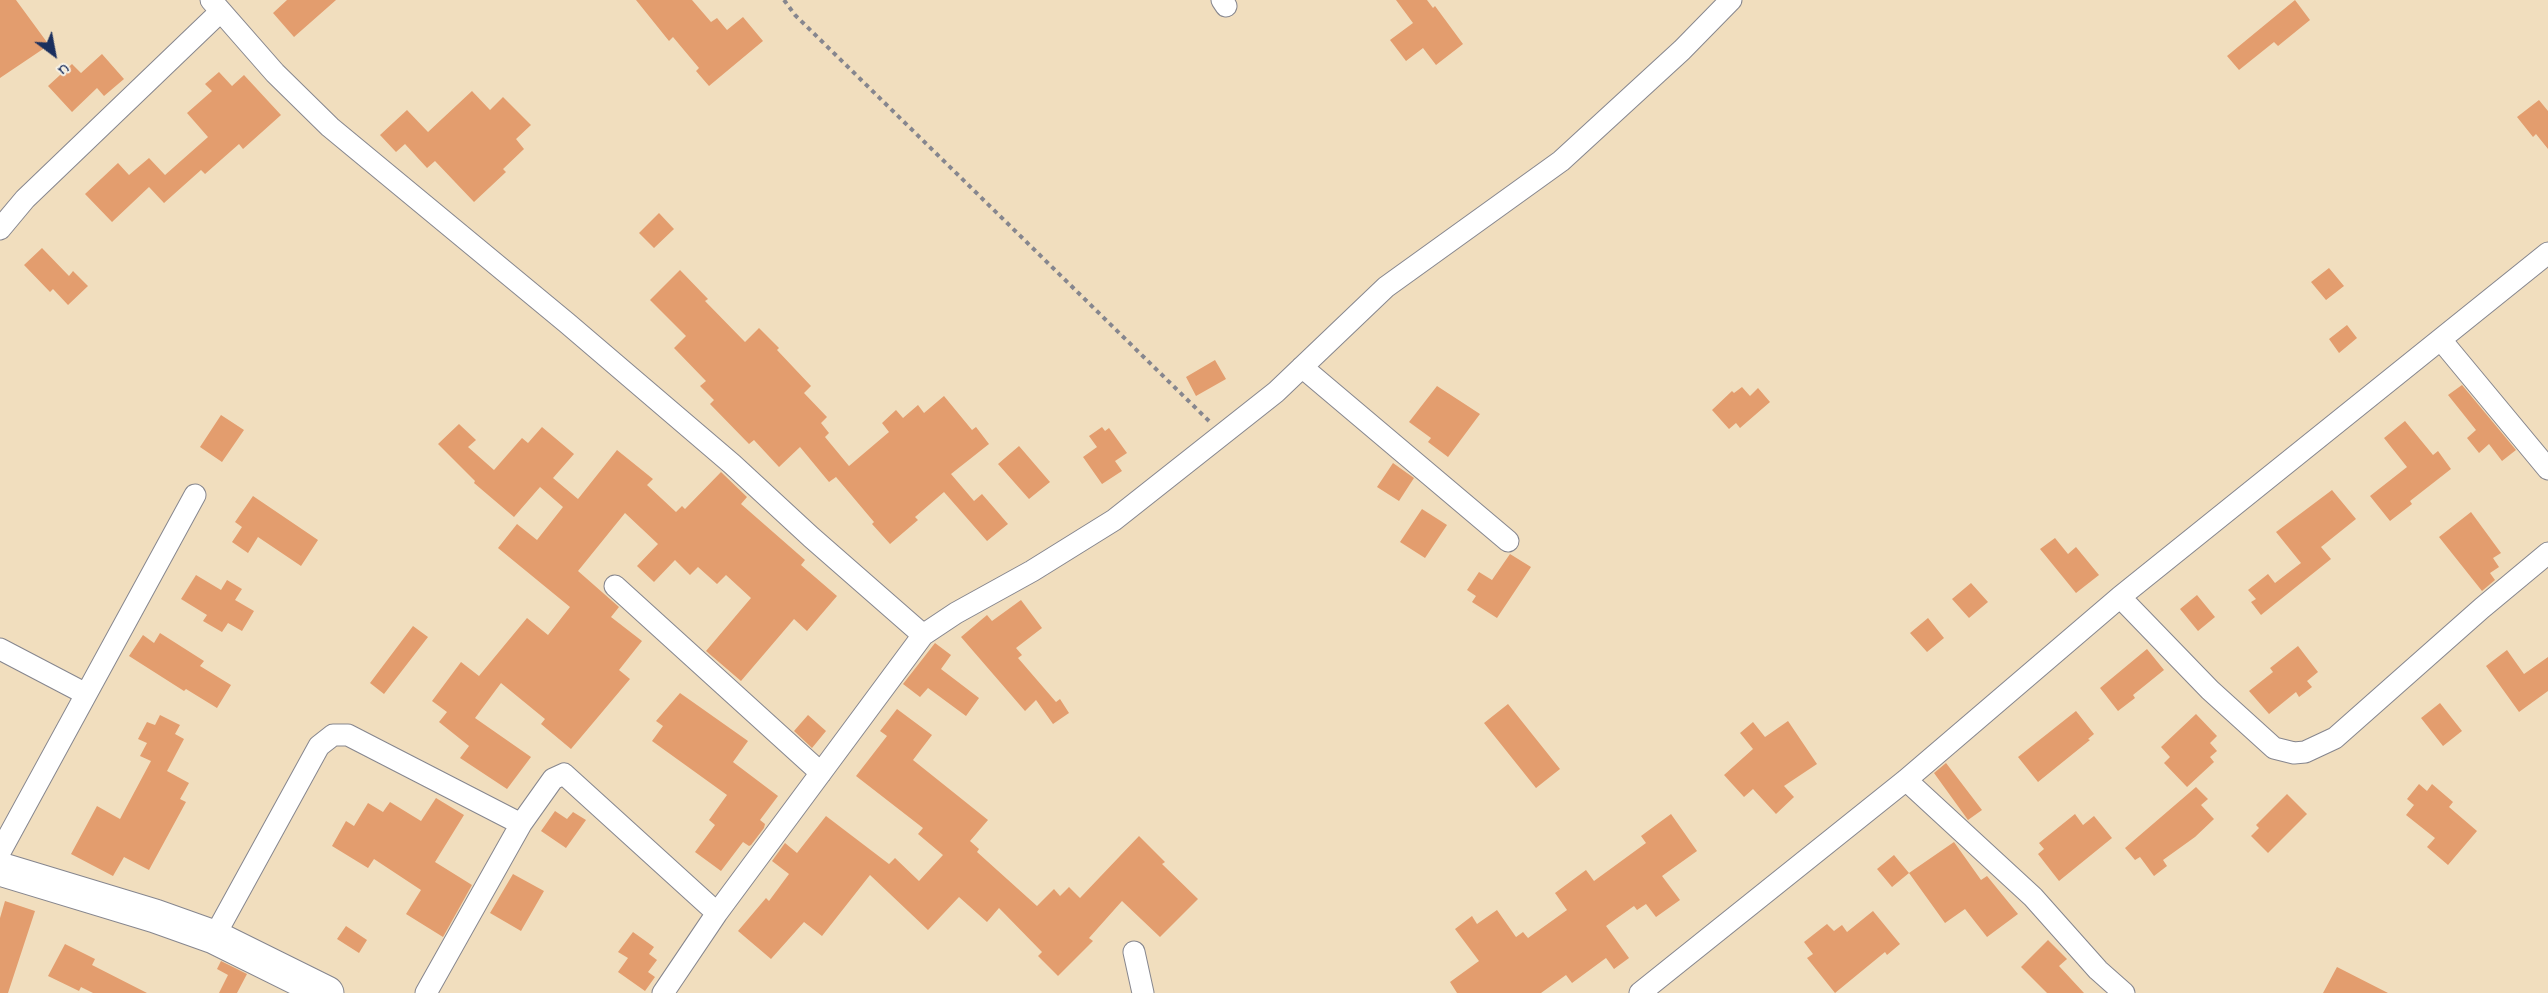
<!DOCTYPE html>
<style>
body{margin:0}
#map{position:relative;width:2548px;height:993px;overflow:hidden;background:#f1debe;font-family:"Indie Flower",sans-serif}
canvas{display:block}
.north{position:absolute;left:24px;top:24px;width:60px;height:60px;-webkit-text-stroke:4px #f7f3e8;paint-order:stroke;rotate:148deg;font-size:16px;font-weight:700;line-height:24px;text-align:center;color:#1b2f5e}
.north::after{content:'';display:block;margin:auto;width:21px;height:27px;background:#1b2f5e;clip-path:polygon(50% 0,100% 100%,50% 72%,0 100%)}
</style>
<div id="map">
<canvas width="2548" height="993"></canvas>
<div class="north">U</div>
</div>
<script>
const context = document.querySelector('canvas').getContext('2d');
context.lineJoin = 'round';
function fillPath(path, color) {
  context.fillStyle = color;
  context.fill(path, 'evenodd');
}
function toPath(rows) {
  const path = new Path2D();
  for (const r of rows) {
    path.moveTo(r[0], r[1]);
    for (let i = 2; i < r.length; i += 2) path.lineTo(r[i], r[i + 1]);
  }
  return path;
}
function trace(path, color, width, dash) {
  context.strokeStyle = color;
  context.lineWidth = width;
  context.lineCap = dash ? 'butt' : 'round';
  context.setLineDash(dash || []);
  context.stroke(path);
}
fillPath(toPath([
 [0,0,16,0,49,45,0,78],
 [287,0,336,0,294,37,273,13],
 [636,0,692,0,711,22,717,18,727,30,743,17,763,41,709,86,696,71,699,68,673,37,669,41],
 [1396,0,1427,0,1433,8,1435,6,1463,44,1436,65,1423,48,1406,61,1390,40,1413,23],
 [2295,0,2310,20,2278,46,2274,42,2239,70,2227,56],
 [102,54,124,79,104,96,97,88,72,112,48,86,72,64,81,73],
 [219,72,232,86,244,75,281,115,243,149,239,144,205,174,201,170,164,203,149,187,112,222,85,194,118,163,129,175,149,158,165,175,208,137,187,113,212,91,205,84],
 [472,91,490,110,503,97,531,125,516,139,524,149,503,169,506,172,474,202,435,161,427,168,405,144,396,152,380,135,407,110,428,132],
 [2539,100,2548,111,2548,149,2536,134,2533,137,2517,117],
 [659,213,674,229,654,248,639,233],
 [42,248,69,276,73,271,88,286,68,305,53,289,50,292,24,265],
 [2329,268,2344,286,2326,300,2311,282],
 [680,270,708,299,705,301,745,342,759,328,779,348,777,350,811,386,804,393,827,417,821,423,829,433,825,437,849,466,889,432,882,423,896,410,903,418,918,405,924,413,944,396,972,430,976,427,989,444,951,474,974,501,982,494,1008,524,987,541,944,492,915,517,918,520,890,544,872,524,874,522,836,477,829,482,800,447,779,467,754,440,749,444,710,404,714,400,700,386,706,381,674,348,686,336,650,300],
 [2347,325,2357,338,2339,353,2329,339],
 [1215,360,1226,379,1196,396,1186,377],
 [2462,385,2516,450,2502,461,2489,444,2479,453,2467,438,2476,430,2448,395],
 [1437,386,1480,414,1448,457,1428,442,1431,438,1409,422],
 [1742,387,1750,396,1758,388,1770,402,1740,428,1736,423,1729,429,1712,410,1732,391,1734,393],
 [221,415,244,430,222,462,200,447],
 [2405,421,2433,455,2438,451,2451,469,2410,501,2412,504,2390,521,2370,496,2407,467,2384,438],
 [459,424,476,440,468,447,494,470,522,438,528,443,542,427,574,454,553,478,578,499,617,450,653,479,647,485,676,512,682,506,685,509,721,472,747,497,741,504,805,560,801,565,837,596,807,631,794,619,741,681,706,651,751,598,726,575,717,584,698,567,690,575,675,560,654,582,637,566,658,544,625,513,578,571,619,607,611,617,642,641,619,670,630,679,571,749,541,724,545,719,501,683,475,718,531,757,507,789,460,758,469,746,439,722,447,712,432,701,461,662,479,676,527,618,548,635,570,607,498,548,517,524,537,540,563,507,540,487,514,517,474,483,475,481,438,444],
 [1102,427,1105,431,1109,428,1127,453,1115,461,1122,471,1102,484,1083,457,1097,447,1089,436],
 [1019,446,1050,482,1029,499,998,464],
 [1393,463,1414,478,1399,501,1377,487],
 [2332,490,2356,519,2321,547,2331,559,2261,615,2251,602,2256,599,2248,590,2268,574,2275,583,2301,563,2276,532],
 [253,496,318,540,301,566,258,537,248,553,232,542,242,527,235,522],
 [1422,509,1447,525,1425,558,1400,542],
 [2471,512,2501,553,2493,558,2499,567,2490,573,2495,580,2482,591,2439,537],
 [2055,538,2068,554,2076,547,2099,575,2076,593,2040,549],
 [1510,554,1531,567,1497,618,1472,602,1476,596,1467,590,1479,572,1492,580],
 [196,575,221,590,227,580,242,589,235,600,254,611,242,631,228,623,222,632,203,621,207,615,181,599],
 [1971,583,1988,602,1969,618,1952,599],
 [2197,595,2215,617,2198,631,2180,609],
 [1021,600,1042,628,1016,648,1022,655,1018,658,1056,702,1060,699,1069,713,1053,724,1036,700,1025,711,961,637,987,615,992,621],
 [1928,618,1944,638,1927,652,1910,633],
 [413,626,428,637,384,694,370,683],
 [160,633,204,661,200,666,231,685,217,708,186,689,184,691,129,656,143,635,154,643],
 [935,643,951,655,941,669,979,698,966,716,928,688,920,697,903,684],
 [2298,646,2318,672,2307,681,2312,687,2299,697,2296,692,2269,714,2249,691,2273,672,2270,668],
 [2147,649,2164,670,2133,695,2135,698,2118,711,2100,688],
 [2507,650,2524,674,2548,657,2548,691,2519,712,2486,666],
 [680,693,748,741,733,762,778,796,760,820,765,824,764,828,751,845,749,846,743,842,721,871,695,852,715,825,709,820,727,795,652,741,663,726,656,721],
 [2440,703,2462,731,2443,746,2421,718],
 [1508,704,1560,769,1536,788,1484,723],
 [897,709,932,735,913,760,988,820,970,841,979,849,977,852,1037,906,1054,889,1060,896,1069,887,1080,898,1139,836,1165,862,1162,864,1198,899,1160,937,1122,901,1089,938,1093,941,1058,976,1038,956,1042,952,999,908,987,922,959,897,928,930,870,875,822,936,804,922,771,959,738,931,766,898,769,901,789,874,772,861,785,843,797,853,826,816,889,864,895,858,919,881,943,855,918,834,923,828,856,776,887,736,880,731],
 [2076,711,2094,734,2088,739,2090,740,2038,782,2018,757],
 [2196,714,2217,736,2210,743,2217,751,2210,757,2214,762,2187,787,2164,763,2170,757,2161,747],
 [160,715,180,725,175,734,184,739,167,771,189,783,180,799,186,802,149,870,124,857,113,876,71,854,97,806,120,819,151,761,140,756,147,743,138,739,147,722,155,725],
 [808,715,826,731,812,748,794,731],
 [1788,721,1817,764,1784,786,1794,797,1776,814,1753,789,1744,797,1724,775,1753,749,1740,733,1753,722,1765,737],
 [1946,763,1982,810,1968,820,1934,773],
 [2419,784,2427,791,2432,784,2453,802,2449,807,2477,831,2448,865,2427,847,2435,838,2406,815,2414,805,2407,799],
 [2196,787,2208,799,2201,805,2214,819,2195,837,2163,860,2167,866,2154,876,2140,857,2135,860,2125,848],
 [2287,794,2307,814,2268,853,2251,836,2259,828,2256,825],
 [436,798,464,815,435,862,472,885,443,937,406,914,421,890,374,859,368,868,332,846,346,821,354,826,368,803,383,812,390,802,421,821],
 [555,811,567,819,573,812,586,820,566,848,541,831],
 [1671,814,1697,851,1662,876,1680,900,1656,917,1646,904,1637,910,1634,906,1606,926,1629,958,1614,969,1606,958,1572,983,1566,975,1541,993,1457,993,1450,982,1479,961,1455,929,1472,916,1477,924,1497,910,1516,937,1523,932,1528,938,1567,910,1555,893,1586,870,1594,881,1646,843,1641,836],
 [2075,814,2083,825,2094,816,2112,838,2059,881,2038,854,2044,849,2039,843],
 [1954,842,1981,880,1987,876,2018,914,1987,937,1965,909,1945,923,1909,873],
 [1894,855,1909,873,1892,887,1877,869],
 [513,874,544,891,521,931,490,913],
 [5,901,35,911,8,993,0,993,0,918],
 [1873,911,1900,944,1887,955,1885,952,1835,993,1807,958,1813,954,1804,942,1827,924,1834,931,1842,925,1847,932],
 [346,926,367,940,359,953,337,939],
 [633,932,654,947,649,954,657,960,648,972,655,977,645,991,618,972,628,958,618,952],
 [2048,940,2067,959,2059,966,2084,993,2047,993,2021,967],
 [65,944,95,959,92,965,147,993,93,993,81,987,79,991,48,976],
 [221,961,247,974,237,993,219,993,228,975,217,969],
 [2337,967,2388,993,2323,993]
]), '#e39d6e');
const street = toPath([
 [211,0,275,73,330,127,567,323,732,464,811,537,923,635,717,913,663,993],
 [1222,0,1226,6],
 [0,229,25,199,220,12],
 [2441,340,2548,469],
 [1302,367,1508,541],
 [615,586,821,773],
 [2120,597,2210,690,2274,748,2294,753,2305,752,2335,738,2482,608,2548,553],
 [923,635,956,613,1032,571,1114,520,1276,392,1386,287,1561,161,1682,50,1731,0],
 [0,649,86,694],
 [1906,780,2033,897,2098,970,2124,993],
 [521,824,553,779,564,774,717,913],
 [0,852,195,495],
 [214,937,319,746,333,735,348,735,521,824,426,993],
 [1134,952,1143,993],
 [1640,993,1906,780,2120,597,2548,253]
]);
const highway = toPath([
 [0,869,155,916,214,937,327,993]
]);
trace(street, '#86868e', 23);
trace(highway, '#86868e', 35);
trace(toPath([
 [784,0,795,15,1209,421]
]), '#86868e', 4, [4.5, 4.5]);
trace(street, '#fff', 21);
trace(highway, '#fff', 33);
</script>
